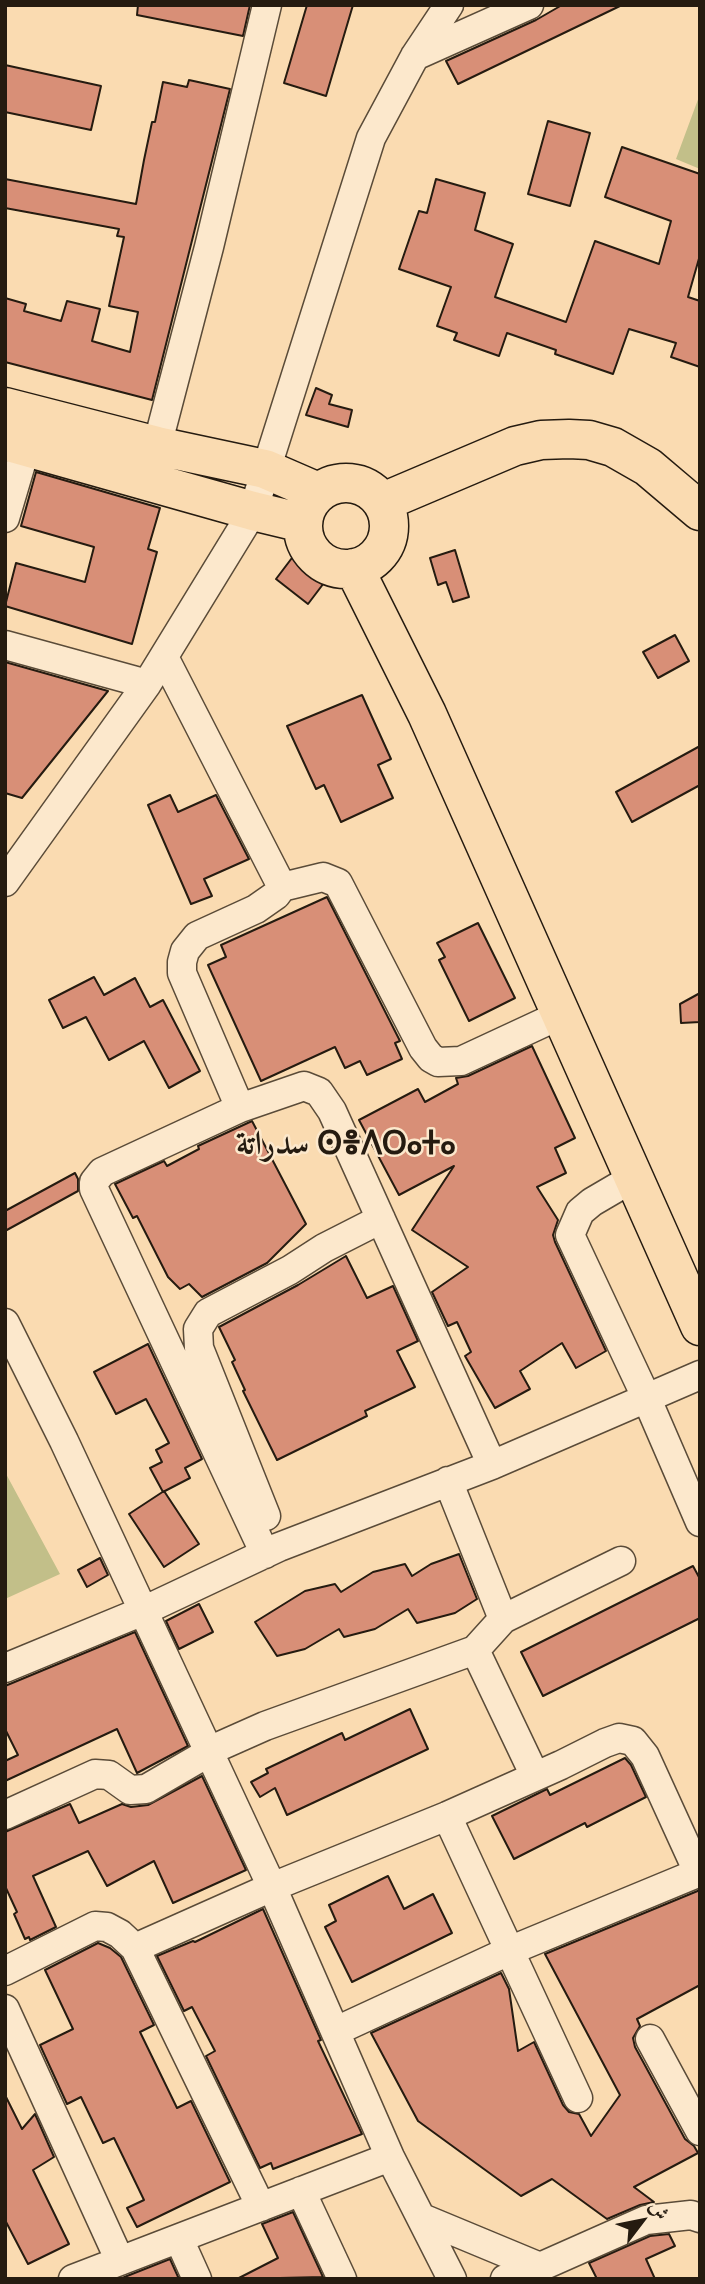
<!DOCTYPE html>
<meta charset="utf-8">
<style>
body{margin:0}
#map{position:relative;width:705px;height:2284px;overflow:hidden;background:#fadbb1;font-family:"Gentium Book Plus",Amiri,serif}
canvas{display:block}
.frame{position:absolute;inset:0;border:7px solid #251b10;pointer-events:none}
.north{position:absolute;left:607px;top:2186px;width:70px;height:70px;-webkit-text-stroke:5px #fce8cc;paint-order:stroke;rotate:58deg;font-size:19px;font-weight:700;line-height:28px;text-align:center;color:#251b10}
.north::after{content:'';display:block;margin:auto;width:24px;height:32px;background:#251b10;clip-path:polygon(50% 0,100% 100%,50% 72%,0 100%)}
</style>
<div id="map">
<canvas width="705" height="2284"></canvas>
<div class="frame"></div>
<div class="north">ش</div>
</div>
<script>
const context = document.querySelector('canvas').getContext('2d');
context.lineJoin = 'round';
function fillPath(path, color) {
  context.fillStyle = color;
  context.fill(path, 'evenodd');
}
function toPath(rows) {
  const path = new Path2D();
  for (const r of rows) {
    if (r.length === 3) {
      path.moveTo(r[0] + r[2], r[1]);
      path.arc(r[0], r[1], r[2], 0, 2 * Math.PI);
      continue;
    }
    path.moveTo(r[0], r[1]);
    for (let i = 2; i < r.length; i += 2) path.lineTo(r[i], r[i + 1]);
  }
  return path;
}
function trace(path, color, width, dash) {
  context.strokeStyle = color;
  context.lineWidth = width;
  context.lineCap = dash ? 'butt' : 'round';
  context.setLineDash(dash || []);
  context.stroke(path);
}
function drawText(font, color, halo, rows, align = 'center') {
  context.font = font + ' "Gentium Book Plus",Amiri,"Noto Sans Tifinagh",serif';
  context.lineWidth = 5;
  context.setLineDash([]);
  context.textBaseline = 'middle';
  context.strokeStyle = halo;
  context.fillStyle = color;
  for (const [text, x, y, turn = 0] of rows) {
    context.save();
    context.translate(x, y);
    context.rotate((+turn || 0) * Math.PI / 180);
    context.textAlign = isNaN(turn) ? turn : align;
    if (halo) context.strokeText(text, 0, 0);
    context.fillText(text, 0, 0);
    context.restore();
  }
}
fillPath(toPath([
 [700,94,700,169,676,159],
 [5,1472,60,1574,5,1599]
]), '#c2bf89');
const building = toPath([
 [138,5,250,5,243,36,137,15,138,5],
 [307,5,353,5,326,96,284,83,307,5],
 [562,5,622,5,458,84,446,61,536,20,562,5],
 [5,65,101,86,91,130,5,112,5,65],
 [189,80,230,89,152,400,5,362,5,298,26,304,24,311,61,321,67,301,100,309,92,341,130,352,138,312,109,306,124,237,117,236,119,229,5,208,5,179,136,204,144,160,152,122,155,122,163,82,187,87,189,80],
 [548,121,590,133,570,206,528,194,548,121],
 [622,147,700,174,700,255,688,297,700,301,700,367,671,357,676,343,629,329,613,374,555,354,556,350,507,333,499,356,454,340,457,333,437,326,451,287,399,269,419,211,427,213,436,179,485,193,475,230,513,244,495,297,566,322,595,241,659,264,671,221,605,197,622,147],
 [316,388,332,395,329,404,352,410,348,427,306,415,316,388],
 [36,472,160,508,148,549,157,552,132,644,5,606,16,563,85,582,94,547,21,526,36,472],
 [301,546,333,571,308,604,276,579,301,546],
 [455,550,469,597,453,602,446,582,438,585,430,558,455,550],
 [675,635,689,661,658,678,643,652,675,635],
 [5,662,108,691,22,798,5,793,5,662],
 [362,695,391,759,378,765,393,798,341,822,324,785,316,789,287,726,362,695],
 [700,746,700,785,632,822,616,792,700,746],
 [170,795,178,812,216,795,249,859,204,879,212,896,191,904,148,805,170,795],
 [327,897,400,1041,395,1043,402,1059,367,1075,360,1061,345,1068,335,1047,261,1081,208,965,226,957,221,945,327,897],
 [478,923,515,998,469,1021,439,960,445,957,437,943,478,923],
 [94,977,104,995,135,978,150,1007,163,1000,200,1071,169,1088,144,1041,109,1060,86,1017,63,1028,49,1000,94,977],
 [700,993,700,1022,681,1023,680,1004,700,993],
 [532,1046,575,1138,555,1148,566,1173,537,1187,558,1220,553,1235,555,1242,606,1351,576,1368,562,1343,520,1371,530,1389,495,1408,465,1356,471,1352,457,1322,448,1326,432,1292,468,1267,412,1230,454,1166,399,1195,359,1120,418,1089,425,1102,458,1084,456,1078,468,1076,532,1046],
 [252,1121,306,1224,267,1263,202,1297,189,1284,180,1289,168,1277,137,1216,133,1218,115,1184,164,1161,167,1166,199,1149,198,1146,252,1121],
 [75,1173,78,1179,78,1191,5,1231,5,1211,75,1173],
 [346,1256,367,1298,393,1286,418,1341,397,1351,415,1387,365,1411,367,1416,277,1460,243,1391,245,1390,232,1362,235,1360,219,1327,298,1285,346,1256],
 [148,1344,202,1459,185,1468,190,1478,163,1492,150,1468,162,1462,156,1450,169,1443,146,1399,116,1414,94,1372,148,1344],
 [164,1491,199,1544,164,1567,129,1514,164,1491],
 [459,1554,477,1599,455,1613,417,1623,408,1609,375,1629,344,1637,339,1629,305,1649,277,1656,255,1622,305,1591,335,1584,341,1592,373,1572,405,1564,412,1576,431,1564,459,1554],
 [100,1558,108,1575,87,1587,78,1570,100,1558],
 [693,1566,700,1579,700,1618,543,1696,521,1652,693,1566],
 [199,1604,213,1632,179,1649,166,1621,199,1604],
 [135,1632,188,1746,137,1773,117,1729,5,1781,5,1761,18,1755,5,1729,5,1686,135,1632],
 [410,1709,428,1749,287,1815,275,1788,260,1797,251,1782,268,1773,266,1769,342,1733,345,1740,410,1709],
 [625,1758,631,1765,646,1797,587,1827,585,1823,514,1859,492,1816,547,1789,550,1795,625,1758],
 [202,1776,246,1870,173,1903,154,1861,107,1886,88,1851,33,1876,56,1927,30,1940,29,1937,25,1939,14,1914,17,1912,5,1886,5,1832,70,1804,79,1823,122,1804,131,1807,148,1805,202,1776],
 [388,1876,404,1909,433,1894,452,1933,352,1982,325,1927,336,1921,329,1905,388,1876],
 [700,1890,700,1985,637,2019,640,2026,633,2038,635,2047,685,2139,694,2146,698,2153,634,2187,654,2202,640,2205,607,2219,552,2179,521,2196,418,2121,371,2033,501,1973,509,1989,518,2051,534,2042,563,2105,569,2112,579,2114,591,2136,620,2095,545,1954,700,1890],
 [263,1909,321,2040,318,2041,362,2134,273,2169,271,2163,260,2168,206,2056,215,2051,192,2007,184,2011,157,1956,193,1941,195,1942,263,1909],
 [98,1943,110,1948,121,1957,154,2025,140,2032,177,2108,191,2101,230,2182,137,2227,127,2208,144,2200,114,2138,103,2143,81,2097,67,2104,40,2045,73,2029,45,1970,98,1943],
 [5,2095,22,2129,35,2114,54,2157,33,2170,69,2244,28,2264,5,2220,5,2095],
 [293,2212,323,2277,237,2279,278,2258,262,2224,293,2212],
 [669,2234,675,2246,646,2259,655,2279,597,2279,589,2263,650,2236,669,2234],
 [170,2259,179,2279,120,2279,127,2276,170,2259]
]);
fillPath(building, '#d88f77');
trace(building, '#251b10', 2);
const street = toPath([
 [415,56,529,5],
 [157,446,209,247,267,5],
 [5,518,26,447],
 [5,645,147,684],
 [164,657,282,887,276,895,256,909,197,936,185,951,182,962,182,973,240,1108,102,1172,94,1182,94,1189,265,1554],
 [5,882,147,684,253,511,371,138,415,56,449,5],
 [282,887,323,877,338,883,423,1048,431,1058,438,1062,461,1061,560,1015],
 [240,1108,304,1086,319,1092,332,1111,492,1465],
 [633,1178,592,1202,580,1212,570,1235,646,1397,700,1522],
 [5,1323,64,1441,272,1887,390,2157,452,2279],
 [448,1481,503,1619],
 [266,1516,199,1348,198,1329,208,1313,290,1270,324,1248,381,1219],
 [475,1650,535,1776],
 [5,1668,143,1611,279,1547,492,1465,700,1375],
 [5,1815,95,1774,109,1775,130,1790,146,1789,220,1746,265,1726,475,1650,503,1619,621,1561],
 [447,1816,578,2098],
 [135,1948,272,1887,447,1816,561,1765,605,1743,619,1738,633,1741,645,1756,698,1872],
 [5,1971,95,1926,107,1927,120,1934,135,1948,261,2207],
 [5,2009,120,2261],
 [336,2031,509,1951,700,1872],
 [650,2039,700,2131],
 [301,2191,342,2279],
 [422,2218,540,2267,646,2220,691,2215,700,2218],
 [179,2239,197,2279],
 [73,2279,390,2157],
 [505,2279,540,2267]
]);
const primary = toPath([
 [5,407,157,446,265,469,318,492],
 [5,441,253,511,303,523],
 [346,526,43],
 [383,502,515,446,541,440,569,439,589,440,613,447,648,467,700,511],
 [354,568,427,714,700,1326]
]);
trace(street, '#5a4b38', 31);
trace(primary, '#251b10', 41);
trace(street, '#fce8cc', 28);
trace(primary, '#fadbb1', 38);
drawText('bold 33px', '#251b10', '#fce8cc', [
 ["سدراتة ⵙⴻⴷⵔⴰⵜⴰ",346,1146]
]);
</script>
